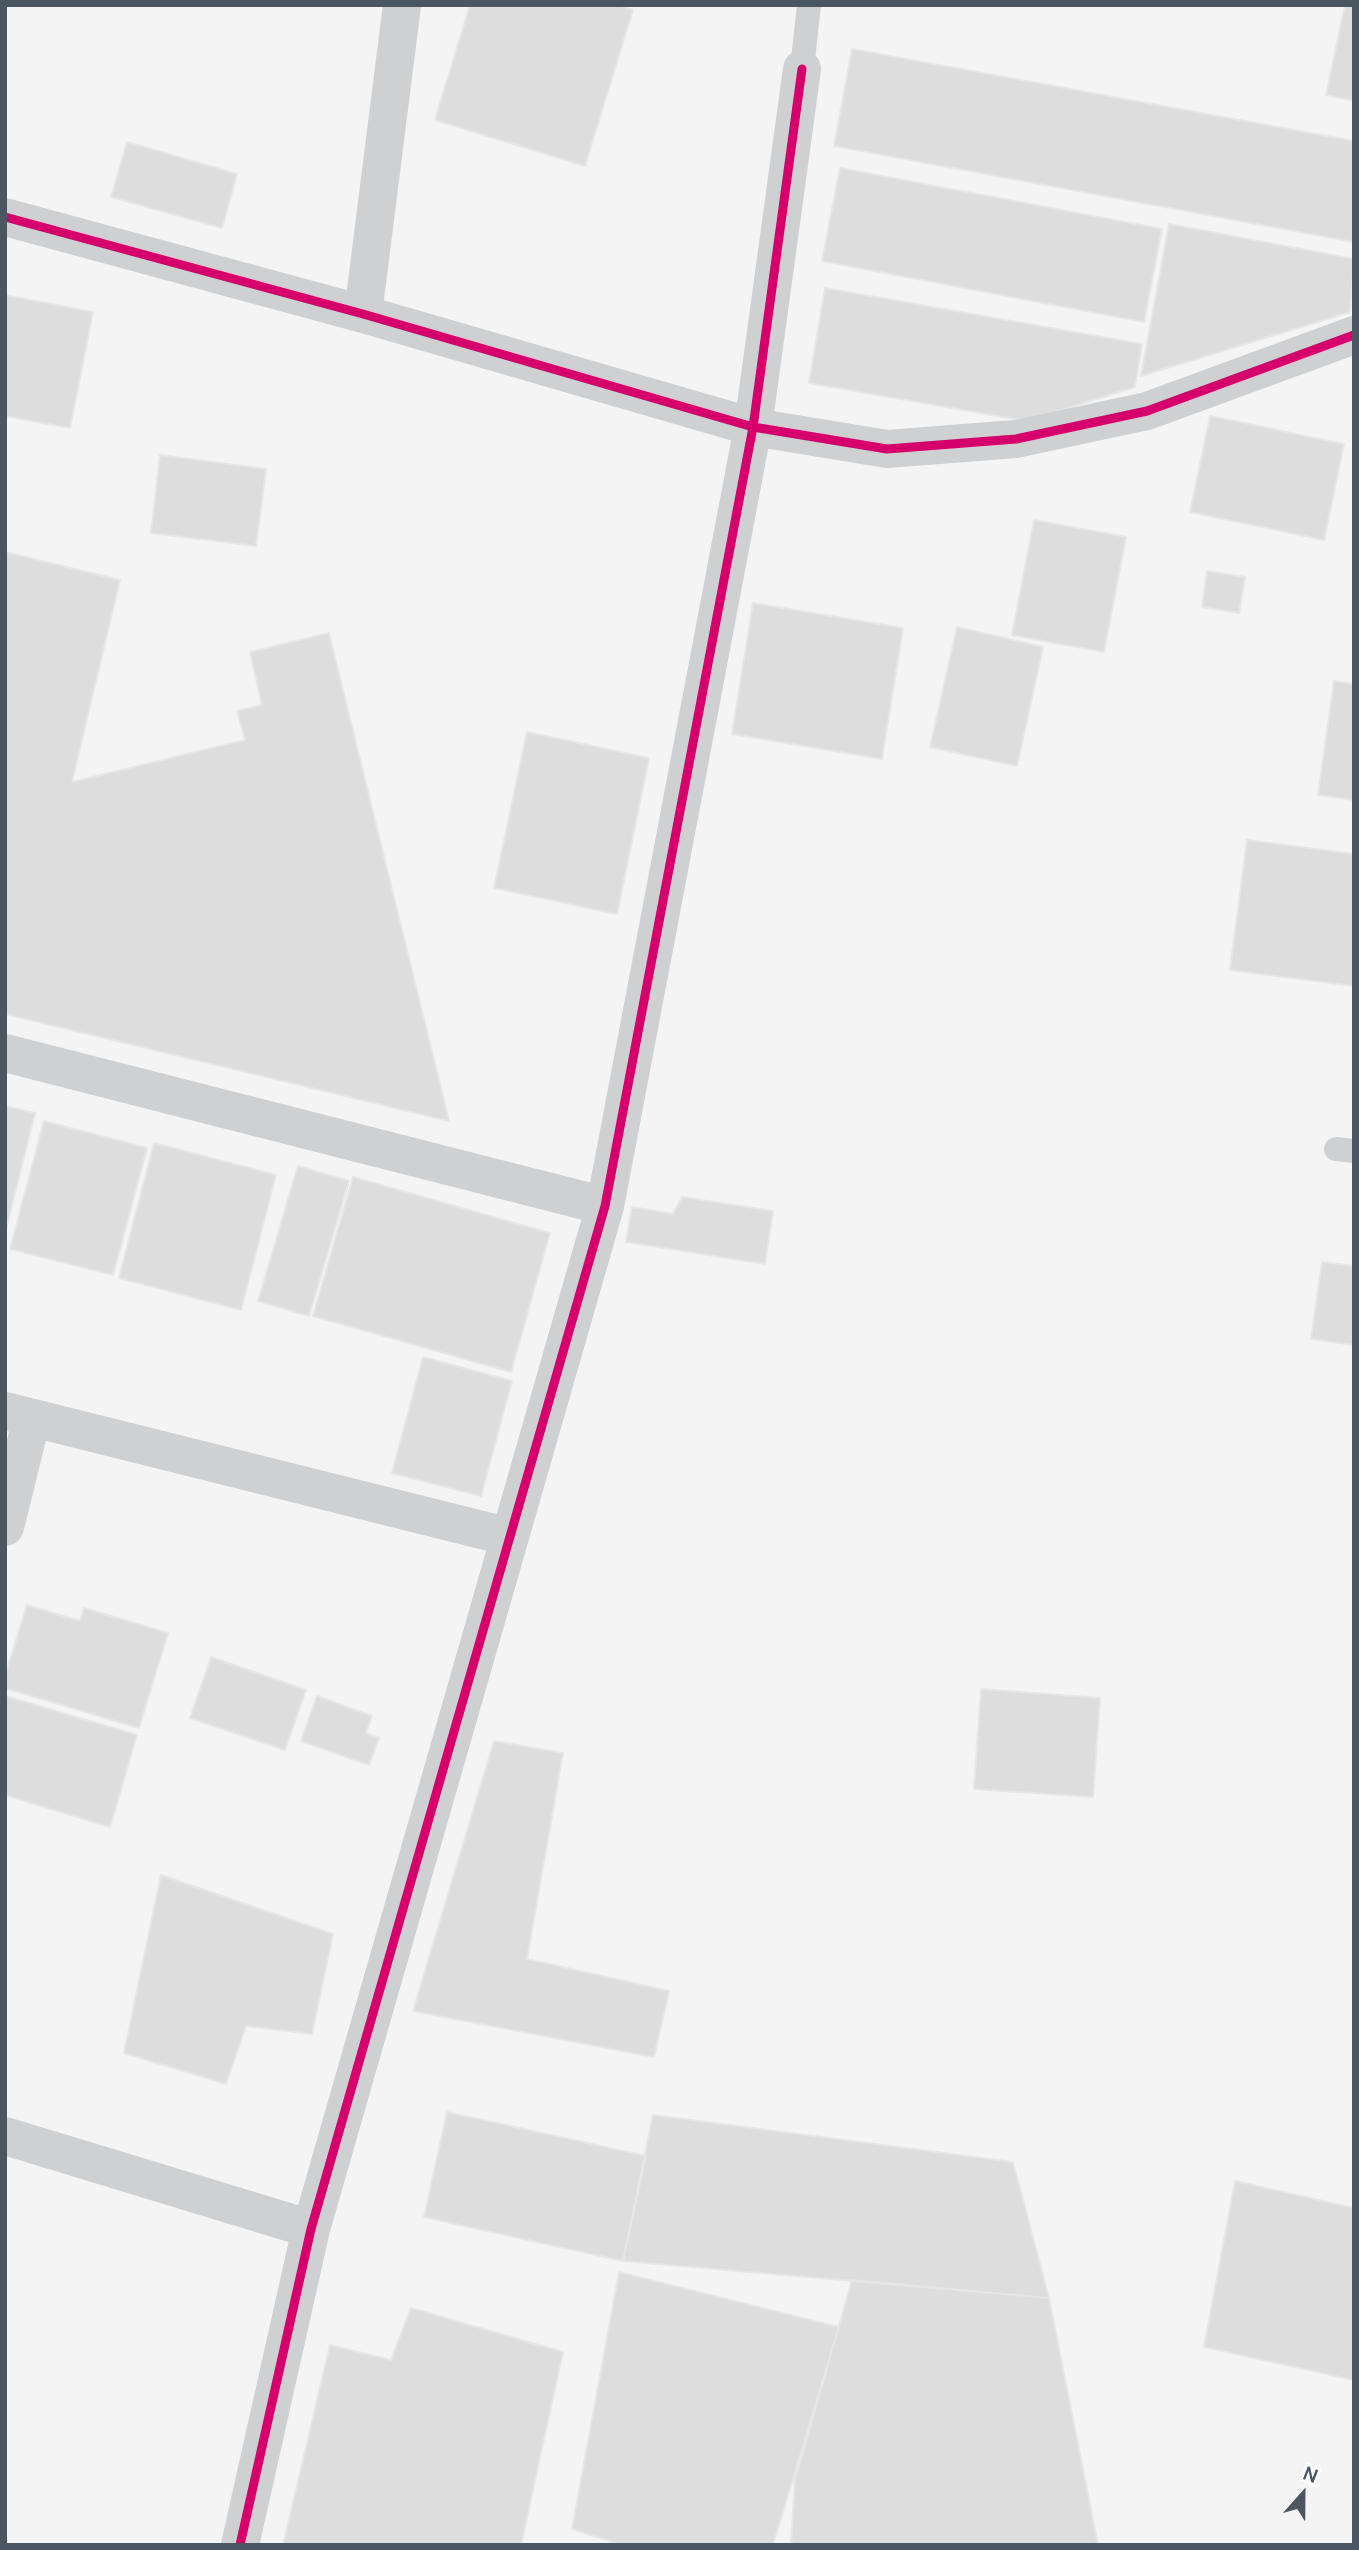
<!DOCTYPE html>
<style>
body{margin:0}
#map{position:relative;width:1359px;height:2550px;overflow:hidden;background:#f4f4f4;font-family:Manrope,sans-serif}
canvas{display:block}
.frame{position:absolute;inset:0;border:7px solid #4a5661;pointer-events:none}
.north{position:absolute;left:1268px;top:2459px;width:70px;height:70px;-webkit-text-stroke:5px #fff;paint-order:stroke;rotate:21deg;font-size:19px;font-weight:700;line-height:28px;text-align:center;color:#4a5661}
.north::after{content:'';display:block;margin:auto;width:24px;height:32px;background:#4a5661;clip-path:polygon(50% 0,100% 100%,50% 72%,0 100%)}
</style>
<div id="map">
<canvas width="1359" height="2550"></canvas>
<div class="frame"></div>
<div class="north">N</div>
</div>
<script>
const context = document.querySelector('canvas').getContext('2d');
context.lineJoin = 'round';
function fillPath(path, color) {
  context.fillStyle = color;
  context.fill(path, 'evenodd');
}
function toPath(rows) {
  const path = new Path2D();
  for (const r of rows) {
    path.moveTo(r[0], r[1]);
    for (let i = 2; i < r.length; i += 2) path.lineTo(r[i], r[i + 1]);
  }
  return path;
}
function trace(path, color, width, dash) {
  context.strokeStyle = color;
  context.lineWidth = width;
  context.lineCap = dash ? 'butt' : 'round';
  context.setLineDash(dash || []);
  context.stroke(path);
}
const building = toPath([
 [470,5,618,5,633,10,585,166,435,120,470,5],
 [1345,5,1354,5,1354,101,1326,95,1345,5],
 [852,49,1354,141,1354,242,834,146,852,49],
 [127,142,237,174,222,228,111,197,127,142],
 [840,168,1162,229,1144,322,822,261,840,168],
 [1169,224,1354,259,1350,312,1141,376,1169,224],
 [825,288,1142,344,1135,387,1026,421,809,383,825,288],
 [5,295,93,312,70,428,5,416,5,295],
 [1210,416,1344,444,1324,540,1190,512,1210,416],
 [160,455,266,469,256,546,151,533,160,455],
 [1034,520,1126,537,1104,652,1012,635,1034,520],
 [5,552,120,580,72,782,245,740,237,711,262,705,250,652,329,633,449,1121,5,1014,5,552],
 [1207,571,1245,577,1239,613,1202,607,1207,571],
 [753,603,903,628,882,759,732,734,753,603],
 [957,627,1043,647,1017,766,930,747,957,627],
 [1334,681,1354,684,1354,800,1318,795,1334,681],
 [527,732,649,758,617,914,494,888,527,732],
 [1247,840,1354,854,1354,986,1230,970,1247,840],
 [5,1106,35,1113,5,1233,5,1106],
 [44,1121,147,1148,113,1275,10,1249,44,1121],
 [154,1143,276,1175,241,1310,119,1278,154,1143],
 [298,1166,349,1181,309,1316,258,1301,298,1166],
 [353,1177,550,1233,511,1372,313,1316,353,1177],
 [682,1197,773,1211,765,1264,626,1242,632,1207,673,1214,682,1197],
 [1322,1262,1354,1266,1354,1345,1311,1339,1322,1262],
 [423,1357,512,1381,481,1496,392,1473,423,1357],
 [27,1605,80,1621,84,1608,168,1633,139,1728,5,1688,5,1676,27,1605],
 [211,1657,306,1690,285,1750,190,1718,211,1657],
 [981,1689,1100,1698,1093,1797,974,1789,981,1689],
 [5,1696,137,1735,110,1827,5,1795,5,1696],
 [317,1696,372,1716,366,1733,379,1738,369,1765,301,1741,317,1696],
 [494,1741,563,1753,527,1959,669,1991,654,2057,413,2011,494,1741],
 [161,1875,333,1934,312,2034,246,2026,226,2084,124,2053,161,1875],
 [447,2112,646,2156,623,2261,424,2217,447,2112],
 [653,2115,1013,2162,1049,2298,623,2261,653,2115],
 [1235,2181,1354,2208,1354,2380,1204,2347,1235,2181],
 [619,2272,839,2327,773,2545,622,2545,572,2529,619,2272],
 [852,2280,1049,2298,1098,2545,791,2545,795,2480,852,2280],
 [411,2308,563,2352,521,2545,283,2545,330,2345,391,2360,411,2308]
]);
fillPath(building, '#ddddde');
trace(building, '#e5e6e7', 2);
trace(toPath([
 [802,69,809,5],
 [1336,1149,1354,1151]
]), '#ced0d2', 24);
trace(toPath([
 [5,217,363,314,753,427,887,449,1016,439,1147,411,1354,335],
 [363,314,402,5],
 [5,1053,605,1206],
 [5,1411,510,1537],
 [5,1527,32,1418],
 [5,2136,311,2229],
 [240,2545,311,2229,605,1206,753,427,802,69]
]), '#ced0d2', 38);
trace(toPath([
 [5,217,363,314,753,427,887,449,1016,439,1147,411,1354,335],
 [240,2545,311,2229,605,1206,753,427,802,69]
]), '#d6006c', 9);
</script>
